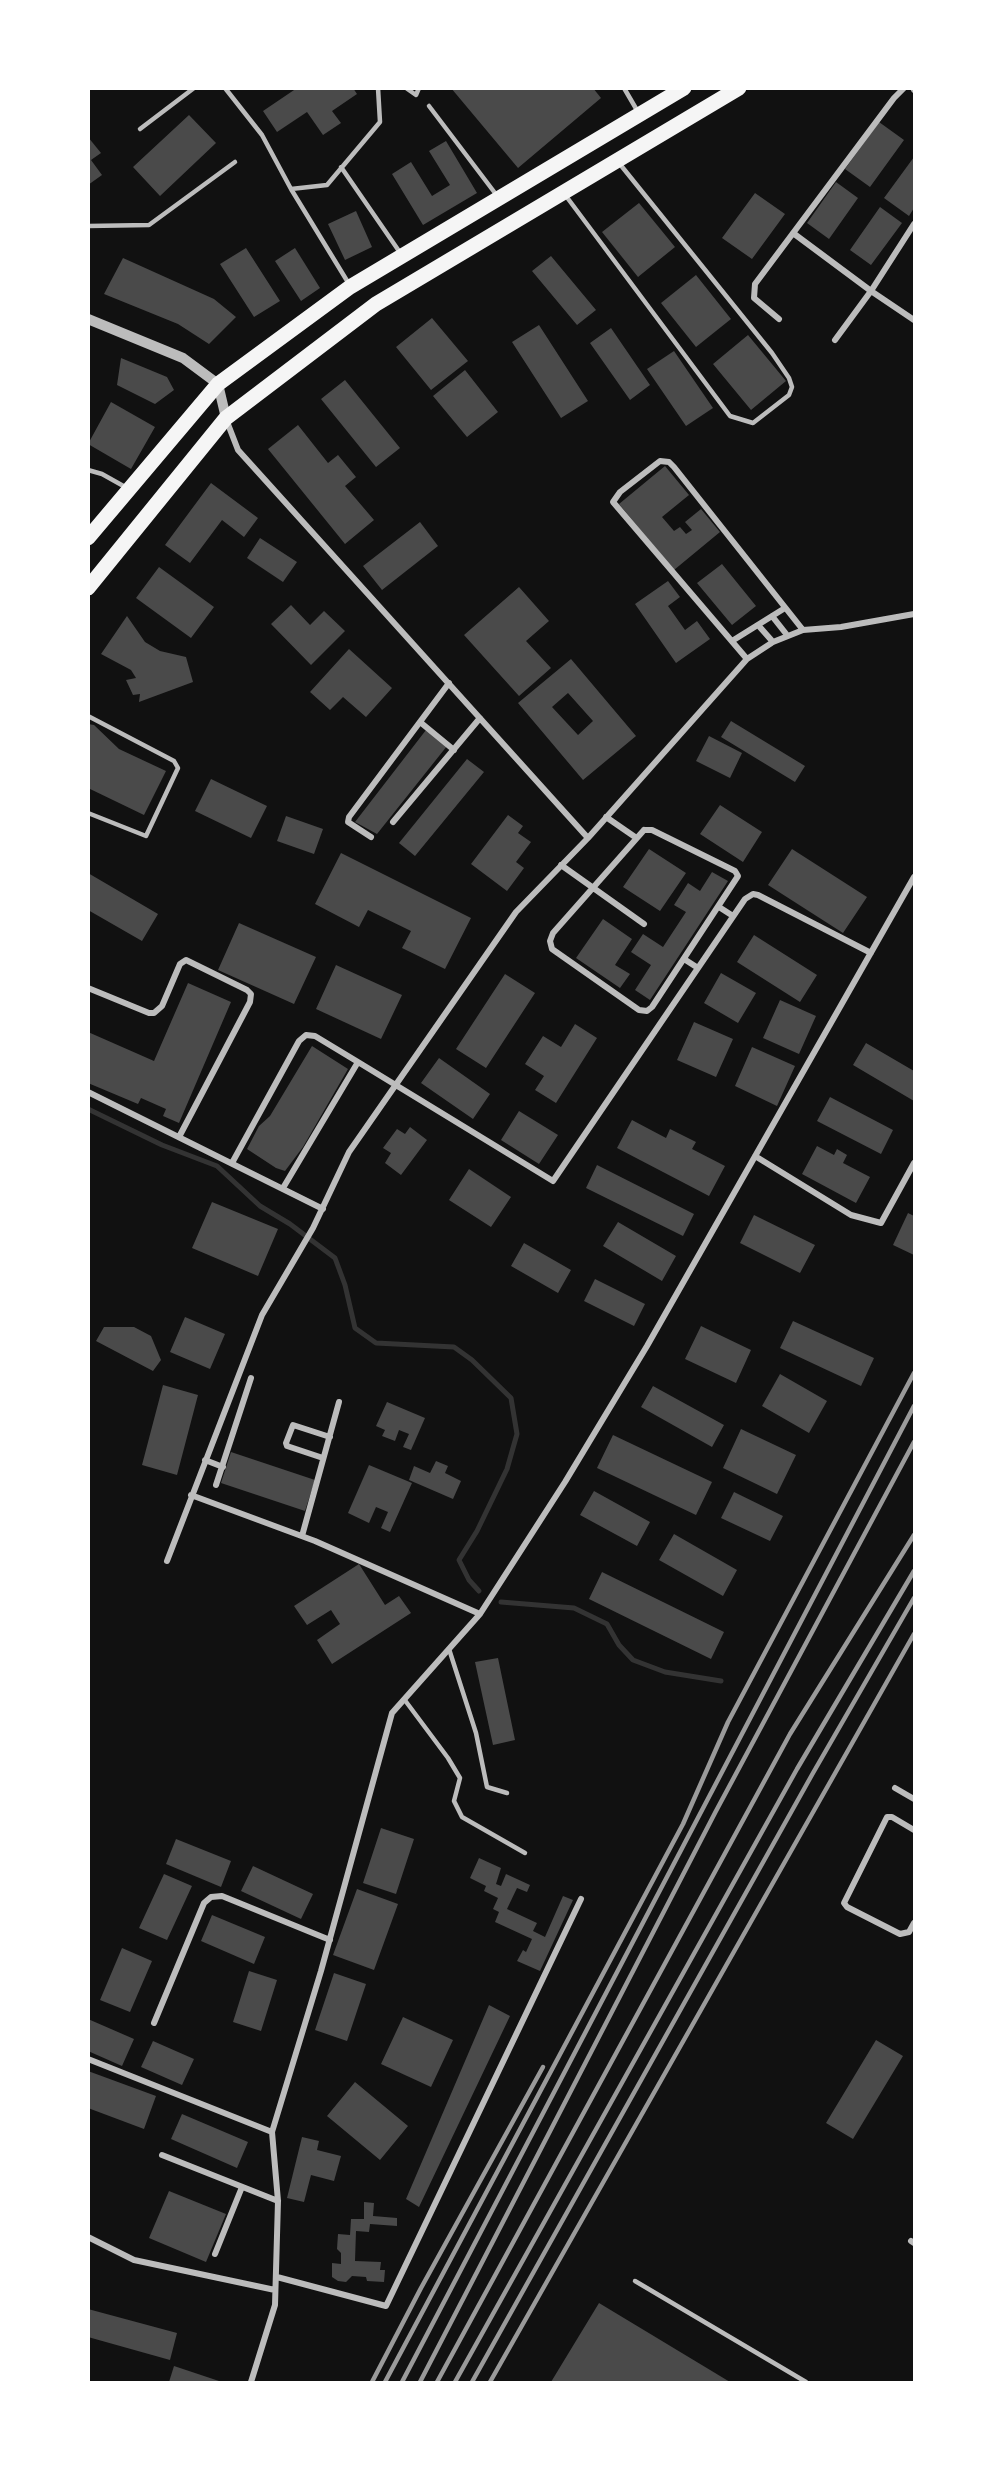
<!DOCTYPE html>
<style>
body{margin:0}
#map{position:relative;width:1003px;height:2471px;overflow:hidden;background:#111;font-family:"Fira Sans",sans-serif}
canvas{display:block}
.frame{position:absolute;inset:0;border:90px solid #fff;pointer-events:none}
</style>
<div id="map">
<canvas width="1003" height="2471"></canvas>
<div class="frame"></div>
</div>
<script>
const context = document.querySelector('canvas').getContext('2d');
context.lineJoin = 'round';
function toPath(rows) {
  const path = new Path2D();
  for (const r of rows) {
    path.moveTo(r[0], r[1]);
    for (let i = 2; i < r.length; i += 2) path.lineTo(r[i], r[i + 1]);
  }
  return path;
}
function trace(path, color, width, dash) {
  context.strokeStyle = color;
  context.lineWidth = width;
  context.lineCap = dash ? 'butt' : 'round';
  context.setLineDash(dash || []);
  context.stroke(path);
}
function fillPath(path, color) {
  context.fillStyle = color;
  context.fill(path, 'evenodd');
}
trace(toPath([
 [88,1109,162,1145,217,1166,260,1206,290,1224,335,1258,345,1285,355,1328,376,1343,454,1347,472,1360,511,1398,517,1434,507,1469,477,1531,459,1560,469,1580,479,1591],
 [501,1602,574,1608,607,1624,619,1645,633,1660,665,1672,721,1681]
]), '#333', 5);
fillPath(toPath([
 [297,88,353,88,357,94,332,111,341,123,323,135,307,112,277,132,263,111],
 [451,88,593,88,601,98,518,168],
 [189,115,216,143,160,196,133,167],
 [879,122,904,140,870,187,845,169],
 [88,137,101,153,91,160,102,175,88,185],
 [446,141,477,193,423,225,392,174,411,162,432,196,450,185,429,151],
 [914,157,914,208,909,216,884,198],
 [836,182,858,198,829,239,807,223],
 [755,193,785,214,752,259,722,238],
 [639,203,675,247,638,277,602,232],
 [880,207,902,223,871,265,850,250],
 [356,211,372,247,345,260,328,224],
 [246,248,280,301,254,317,220,264],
 [295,248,320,288,301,301,275,261],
 [551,256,596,310,577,325,532,271],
 [123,258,214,299,236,317,209,344,178,324,104,294],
 [696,275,731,319,696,347,661,303],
 [432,318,468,361,431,390,396,347],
 [539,325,588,401,561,418,512,342],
 [611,328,650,385,630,400,590,343],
 [748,335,786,381,751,410,713,364],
 [674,351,713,408,686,426,647,369],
 [121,358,167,377,174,390,155,404,117,385],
 [465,370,498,412,467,437,433,396],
 [345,380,400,448,376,467,321,399],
 [111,402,155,427,131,469,88,444],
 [298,425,328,463,338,455,356,477,345,486,374,520,345,544,268,449],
 [665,466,689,495,662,517,674,531,680,527,686,534,692,530,685,522,701,509,720,532,674,570,619,504],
 [211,483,258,518,244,537,222,520,190,563,165,545],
 [420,522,438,546,382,590,363,566],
 [260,538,297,562,283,582,247,558],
 [722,564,756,606,732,625,697,583],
 [159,567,214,607,191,638,136,598],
 [668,581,680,597,668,606,685,630,697,621,710,639,676,663,635,604],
 [519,587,549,621,526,641,551,668,519,696,464,635],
 [291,605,310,625,324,611,345,631,311,665,271,624],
 [127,616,145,642,160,651,186,657,193,682,139,702,140,694,133,695,126,680,136,678,131,670,101,654],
 [349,649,392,688,366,717,343,697,330,710,310,692],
 [571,659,636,736,583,780,518,703],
 [568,693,593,721,578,735,552,707],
 [731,721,805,766,795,782,721,737],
 [88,724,94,725,119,749,166,771,144,815,88,788],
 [426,730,447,746,377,834,355,822],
 [709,736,742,753,730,778,696,761],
 [467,759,484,772,415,856,399,843],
 [211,779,267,806,251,838,195,811],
 [720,805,762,832,743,862,700,834],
 [508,815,523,826,518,833,531,842,516,862,524,868,507,891,471,864],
 [286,816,323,829,314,854,277,841],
 [649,849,686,873,660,911,623,887],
 [792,849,867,897,843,933,768,885],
 [341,853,471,918,445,969,402,948,411,931,368,910,359,927,315,904],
 [712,872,728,881,650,1000,635,990,651,965,631,952,643,934,663,947,686,912,674,905,688,883,700,891],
 [88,873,158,914,142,941,88,910],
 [603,919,632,939,615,965,630,974,620,988,576,958],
 [239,923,316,957,294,1004,218,970],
 [754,935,817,975,800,1002,737,962],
 [336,965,402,995,381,1039,316,1009],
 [721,973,756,993,738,1023,704,1003],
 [505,974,535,993,486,1068,456,1049],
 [188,983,231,1002,179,1123,163,1116,166,1109,141,1098,138,1104,88,1083,88,1032,154,1061],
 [780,1000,816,1016,799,1054,763,1038],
 [694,1022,733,1039,716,1077,677,1060],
 [575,1024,597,1038,556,1103,535,1090,544,1076,525,1064,543,1036,561,1047],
 [866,1043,914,1071,914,1101,853,1065],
 [312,1046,348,1069,303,1147,285,1171,276,1168,247,1149,259,1126,270,1116],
 [752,1047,795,1066,777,1106,735,1086],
 [439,1058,490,1094,473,1119,421,1083],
 [830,1097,893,1130,881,1154,817,1121],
 [519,1111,558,1135,539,1164,501,1140],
 [632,1120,666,1138,670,1129,696,1142,692,1149,725,1166,709,1196,617,1148],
 [410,1127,427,1140,401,1175,385,1163,391,1153,383,1148,397,1129,405,1134],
 [817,1146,834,1155,837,1149,847,1155,843,1163,870,1177,856,1203,802,1174],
 [597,1165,694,1214,683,1236,586,1188],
 [469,1169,511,1197,491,1227,449,1200],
 [212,1202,278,1229,258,1276,192,1248],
 [908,1213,914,1216,914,1255,893,1245],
 [754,1215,815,1245,800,1273,740,1243],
 [618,1222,676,1256,662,1281,603,1246],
 [524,1243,571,1270,558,1293,511,1266],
 [595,1279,645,1304,634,1326,584,1301],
 [185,1317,225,1334,210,1369,170,1352],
 [793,1321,874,1358,861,1386,780,1348],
 [701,1326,751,1350,736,1383,685,1359],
 [104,1327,134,1327,151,1336,161,1360,153,1371,96,1341],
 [780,1374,827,1401,809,1433,762,1406],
 [163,1385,198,1395,177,1475,142,1465],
 [653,1386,724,1425,712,1447,641,1407],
 [387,1402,425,1418,411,1450,403,1447,409,1434,399,1430,395,1441,382,1436,385,1430,376,1426],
 [741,1429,796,1455,777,1494,723,1468],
 [613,1435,712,1482,696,1515,597,1468],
 [231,1452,315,1480,305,1511,221,1483],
 [436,1461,448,1466,445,1473,461,1481,453,1499,409,1480,414,1466,430,1473],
 [369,1465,412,1483,390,1532,381,1528,388,1512,376,1507,369,1523,348,1513],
 [594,1491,650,1522,637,1546,580,1515],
 [734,1492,783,1516,770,1541,721,1518],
 [674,1534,737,1570,723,1596,659,1560],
 [359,1564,385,1605,399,1596,411,1613,332,1664,317,1640,340,1624,331,1610,307,1625,294,1606],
 [602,1572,724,1632,711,1659,589,1599],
 [498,1658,515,1740,493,1745,475,1662],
 [381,1828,414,1839,396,1894,363,1883],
 [176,1839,231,1861,221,1887,166,1864],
 [479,1858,501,1868,496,1884,501,1886,506,1874,530,1885,527,1892,517,1888,507,1909,537,1923,533,1931,545,1937,563,1896,573,1900,540,1971,517,1961,523,1950,526,1952,532,1939,495,1922,499,1912,493,1909,498,1898,484,1891,486,1886,470,1878],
 [253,1866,313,1894,301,1919,241,1891],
 [164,1874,192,1886,167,1940,139,1928],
 [357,1889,398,1904,374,1970,333,1955],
 [212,1915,265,1937,254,1964,201,1941],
 [122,1948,152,1961,130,2012,100,2000],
 [249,1971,277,1980,261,2031,233,2022],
 [334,1973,366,1984,347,2041,315,2030],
 [489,2005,510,2016,419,2207,406,2199],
 [403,2017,453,2040,431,2087,381,2064],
 [88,2019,134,2039,122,2066,88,2051],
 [876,2040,903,2056,853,2139,826,2123],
 [153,2041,194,2059,182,2085,141,2067],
 [88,2071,156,2096,144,2129,88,2108],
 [355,2082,408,2126,380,2160,327,2116],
 [182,2114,248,2142,237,2168,171,2139],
 [302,2137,319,2141,317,2150,341,2156,334,2181,311,2175,304,2202,287,2198],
 [169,2191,226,2214,206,2262,149,2238],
 [364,2202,374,2203,373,2216,397,2218,397,2226,370,2224,369,2232,356,2231,355,2261,381,2262,380,2270,385,2270,384,2282,367,2281,366,2277,352,2276,346,2282,338,2281,332,2277,332,2263,341,2264,341,2253,337,2249,338,2234,350,2235,351,2219,364,2219],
 [599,2303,730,2382,551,2382],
 [88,2309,177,2333,170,2360,88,2337],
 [174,2366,222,2382,169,2382]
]), '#4a4a4a');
trace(toPath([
 [225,88,262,135,291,189,327,185,380,122,378,88],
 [406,88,416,95,419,88],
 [624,88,638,112],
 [429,106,498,197],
 [140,129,194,88],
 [341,167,401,254],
 [291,189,349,284],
 [566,196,730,416,753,423,789,395,792,387,789,378,772,353,619,163],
 [88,226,149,225,235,162],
 [88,470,102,474,127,488],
 [88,716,174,761,178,768,146,836,88,813],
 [449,1649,476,1733,487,1787,507,1793],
 [404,1699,448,1758,460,1778,454,1801,462,1817,525,1853],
 [635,2281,806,2382]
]), '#bcbcbc', 4.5);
trace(toPath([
 [913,88,914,90],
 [914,224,871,291,914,320],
 [793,233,871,291,835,340],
 [779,319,754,298,755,284,894,98,904,88],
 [226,419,238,450,588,838],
 [772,616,787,635],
 [758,625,773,642],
 [732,641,785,608],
 [747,659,613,502,620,492,660,461,669,462,674,467,803,630],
 [420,722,454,750],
 [606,817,635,837],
 [393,822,480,718],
 [644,830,652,830,735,871,738,876,652,1007,647,1011,639,1010,552,949,550,941,553,933,644,830],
 [371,837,348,822,349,817,449,683],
 [561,865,644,924],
 [719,907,733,916],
 [684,959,698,968],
 [88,988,149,1013,154,1013,162,1006,180,964,186,960,247,990,251,994,250,1002,179,1137],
 [358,1062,553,1181,745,899,753,894,758,895,871,953],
 [88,1092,323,1209],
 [755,1156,851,1215,881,1223,914,1163],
 [232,1163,299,1041,306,1035,315,1036,358,1062,283,1188],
 [323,1458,287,1446,286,1443,293,1425,330,1437],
 [205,1460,223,1467],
 [216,1485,251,1378],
 [191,1495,315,1541,480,1614],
 [302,1536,339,1402],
 [167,1561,262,1315,313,1228,349,1152,516,912,588,838,747,659,773,642,803,630,841,627,914,614],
 [895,1788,914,1799],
 [914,1830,892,1817,887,1817,844,1903,847,1907,900,1934,909,1932,914,1923],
 [154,2023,204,1903,211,1897,222,1896,330,1940],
 [88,2059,272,2132],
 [162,2155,278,2201],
 [88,2237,134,2260,275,2290],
 [911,2241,914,2243],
 [215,2254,242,2187],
 [277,2277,386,2306,581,1899],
 [251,2382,275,2305,278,2201,272,2132,321,1971,392,1713,480,1614,565,1482,647,1346,914,877]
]), '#bcbcbc', 6);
trace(toPath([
 [88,319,183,358,218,384,226,418]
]), '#bcbcbc', 10);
trace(toPath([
 [88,538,218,384,350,287,684,88],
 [88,588,226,418,376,304,739,88]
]), '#f5f5f5', 15);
trace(toPath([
 [372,2382,421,2288,543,2067],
 [385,2382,683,1824,728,1722,914,1373],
 [402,2382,914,1406],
 [420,2382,716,1811,914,1442],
 [437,2382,790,1734,914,1535],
 [455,2382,797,1769,914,1571],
 [472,2382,813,1773,914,1598],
 [490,2382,914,1634]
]), '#9a9a9a', 4.5);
</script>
